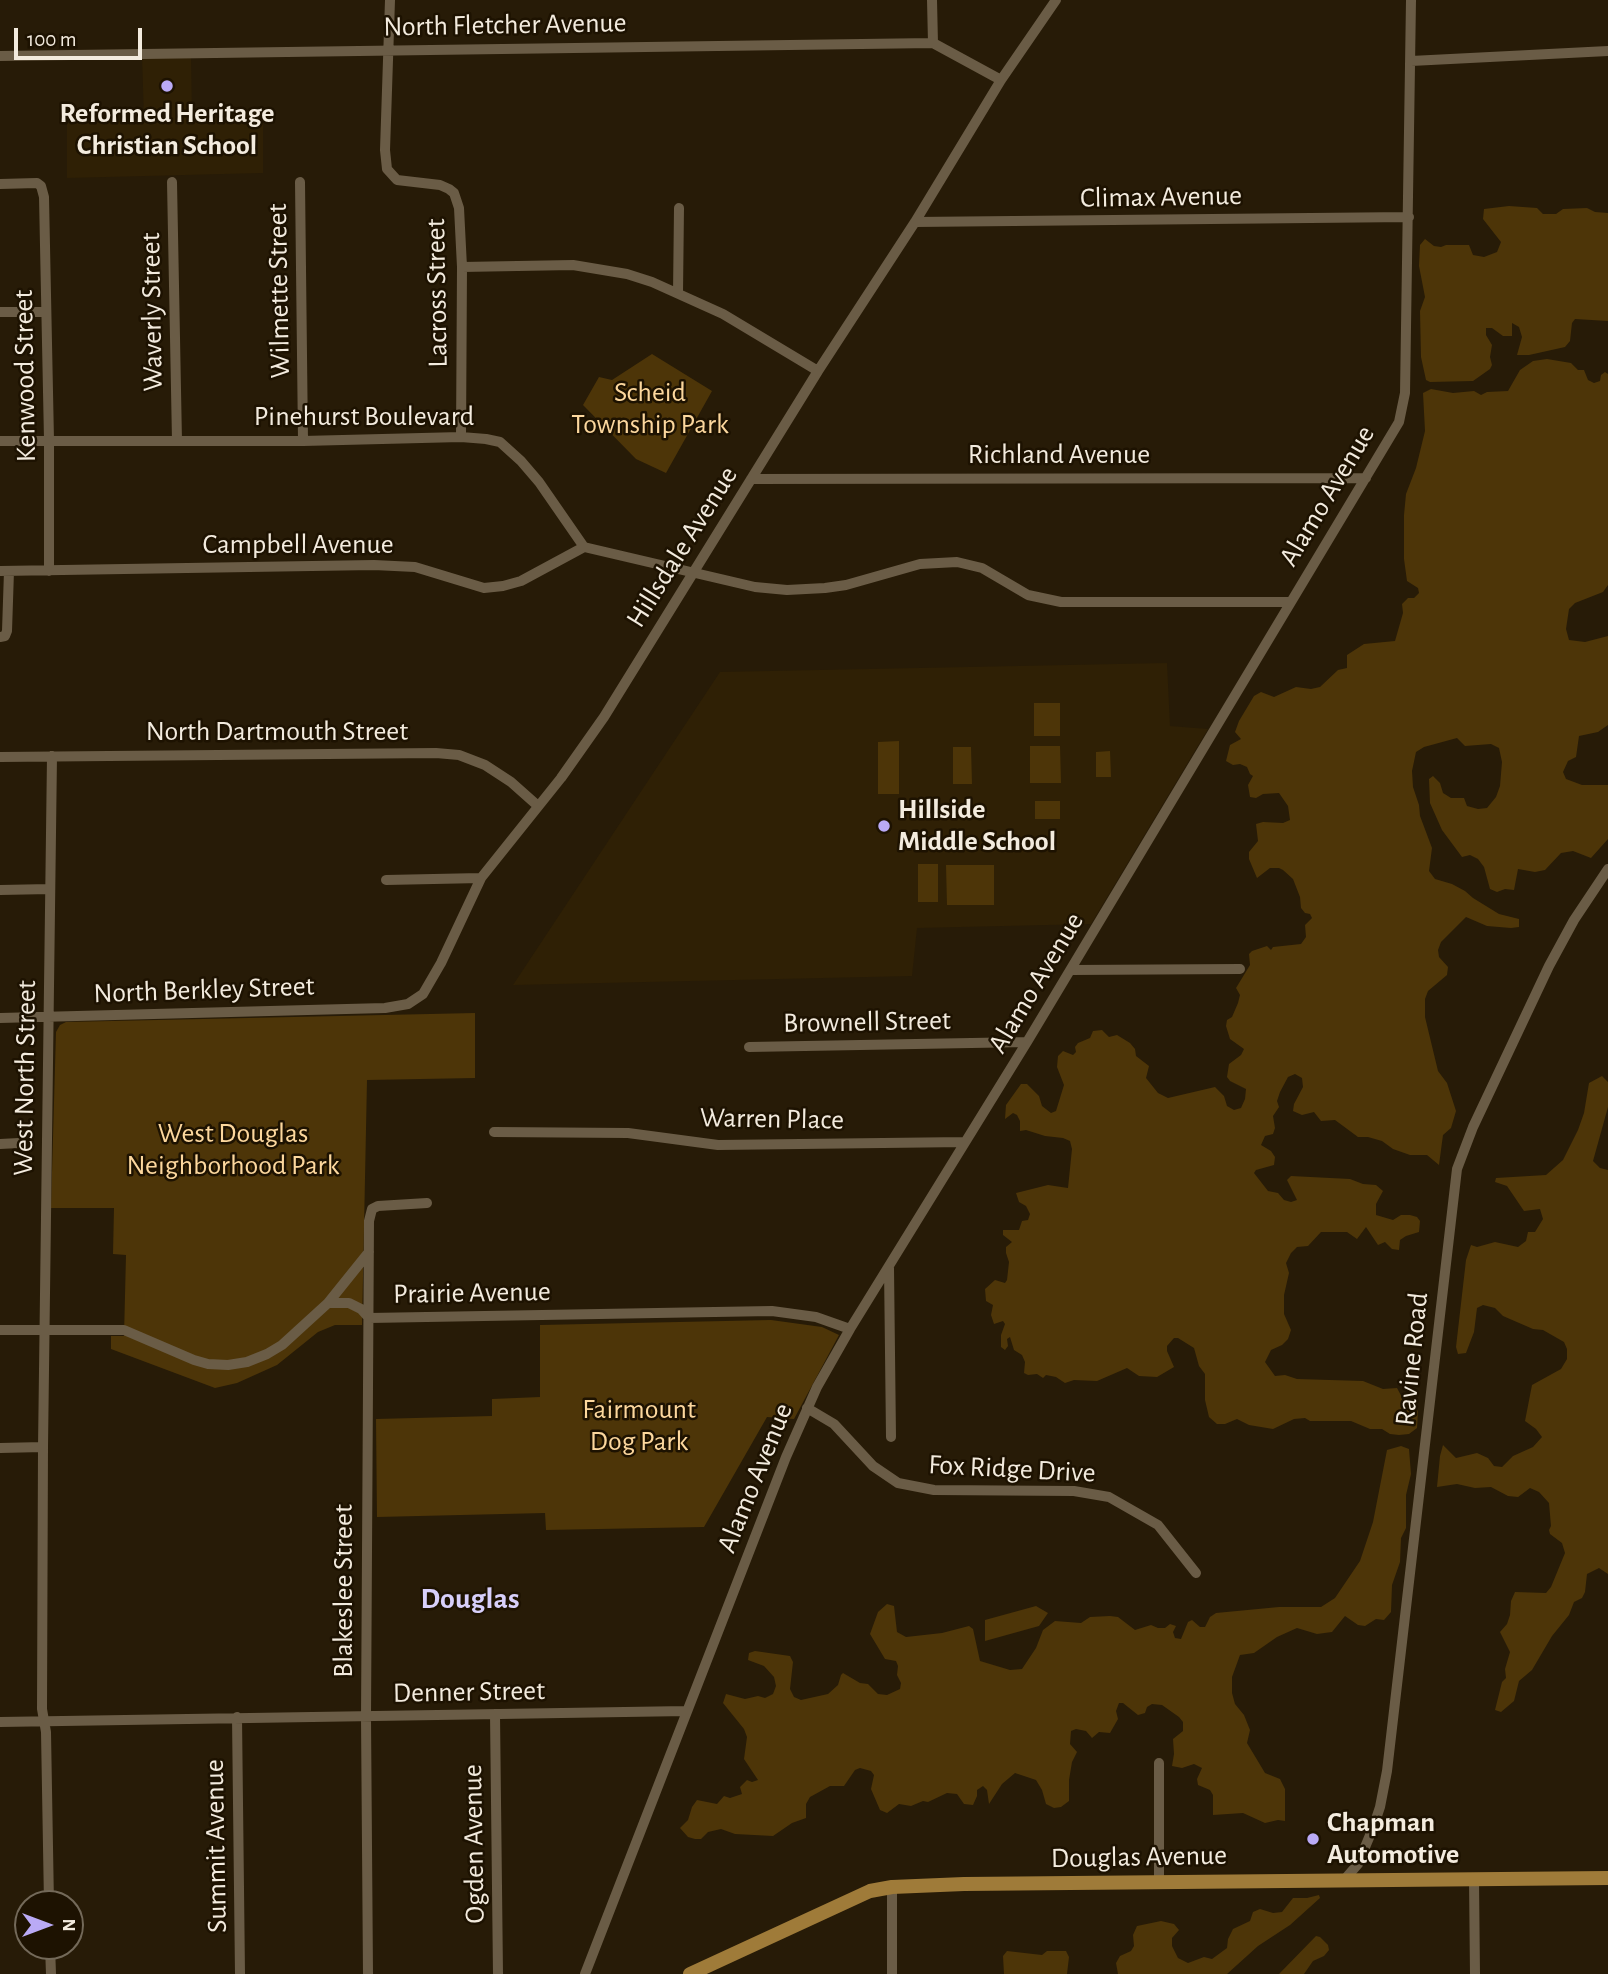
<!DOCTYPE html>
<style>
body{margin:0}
#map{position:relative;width:1608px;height:1974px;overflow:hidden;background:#271b07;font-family:"Alegreya Sans",sans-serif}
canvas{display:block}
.north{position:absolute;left:14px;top:1890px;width:70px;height:70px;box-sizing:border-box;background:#1d1201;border:2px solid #736959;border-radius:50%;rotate:90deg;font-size:19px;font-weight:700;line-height:28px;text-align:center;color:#f3ebde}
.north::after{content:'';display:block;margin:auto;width:24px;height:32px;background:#baaaf6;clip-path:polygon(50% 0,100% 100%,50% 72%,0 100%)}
.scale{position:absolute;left:14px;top:28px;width:128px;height:32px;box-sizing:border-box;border:4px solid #f3ebde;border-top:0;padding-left:9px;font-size:21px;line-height:24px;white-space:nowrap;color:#f3ebde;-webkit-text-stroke:5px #1d1201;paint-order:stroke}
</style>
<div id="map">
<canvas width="1608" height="1974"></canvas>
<div class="north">N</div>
<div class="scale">100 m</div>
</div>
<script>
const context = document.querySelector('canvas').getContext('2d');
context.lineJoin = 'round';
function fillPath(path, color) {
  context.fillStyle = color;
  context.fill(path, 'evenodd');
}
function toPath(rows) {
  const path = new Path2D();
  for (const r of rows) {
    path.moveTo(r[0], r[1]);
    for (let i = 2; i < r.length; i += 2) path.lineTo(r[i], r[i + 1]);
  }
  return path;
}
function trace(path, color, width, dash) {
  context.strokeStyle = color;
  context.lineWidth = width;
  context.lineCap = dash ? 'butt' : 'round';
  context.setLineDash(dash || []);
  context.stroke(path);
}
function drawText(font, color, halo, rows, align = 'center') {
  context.font = font + ' "Alegreya Sans",sans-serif';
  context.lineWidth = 5;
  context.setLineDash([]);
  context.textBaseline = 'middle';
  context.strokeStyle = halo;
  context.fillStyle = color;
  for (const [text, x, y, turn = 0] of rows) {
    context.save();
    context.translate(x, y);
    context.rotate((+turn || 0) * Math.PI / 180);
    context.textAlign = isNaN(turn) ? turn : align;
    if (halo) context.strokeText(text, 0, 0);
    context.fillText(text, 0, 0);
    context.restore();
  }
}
fillPath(toPath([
 [191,53,192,118,263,118,263,173,67,178,67,123,144,121,142,54],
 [1167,663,1170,726,1208,729,1091,924,917,928,912,976,513,985,720,672]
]), '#2f2005');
fillPath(toPath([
 [1509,206,1537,208,1543,214,1556,214,1563,209,1587,208,1595,212,1608,213,1608,321,1575,319,1572,323,1570,341,1565,347,1529,355,1517,355,1522,337,1519,327,1512,323,1512,336,1503,336,1492,328,1486,328,1486,335,1492,345,1490,357,1492,365,1490,369,1473,381,1430,382,1426,380,1421,357,1420,311,1425,297,1419,266,1420,245,1425,239,1434,246,1441,247,1446,245,1469,245,1473,255,1484,257,1497,252,1501,242,1483,219,1484,209],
 [652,354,712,391,666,473,636,459,583,405,599,377,612,380],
 [1547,359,1571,363,1578,370,1584,370,1588,380,1594,383,1600,381,1601,375,1605,372,1608,374,1608,585,1603,592,1575,603,1569,609,1566,629,1569,640,1585,642,1608,636,1608,725,1598,732,1579,736,1576,757,1568,761,1563,772,1566,779,1582,785,1608,785,1608,839,1591,858,1573,851,1561,853,1545,870,1535,872,1518,869,1514,890,1505,889,1497,892,1490,889,1484,867,1478,859,1470,855,1462,857,1442,830,1430,803,1429,779,1433,776,1440,783,1443,793,1451,798,1464,798,1467,806,1478,809,1487,808,1496,797,1500,786,1502,762,1499,748,1491,744,1465,746,1457,738,1424,747,1416,752,1412,771,1413,787,1419,805,1420,816,1432,848,1429,871,1435,879,1452,884,1465,891,1473,898,1499,914,1519,919,1519,927,1511,928,1487,926,1466,917,1441,942,1438,950,1439,957,1448,967,1447,975,1428,991,1425,999,1425,1017,1438,1071,1447,1083,1456,1111,1451,1128,1443,1135,1439,1165,1427,1155,1410,1155,1393,1149,1382,1141,1368,1137,1358,1137,1335,1120,1321,1121,1314,1112,1302,1115,1293,1111,1294,1104,1303,1087,1302,1078,1295,1074,1288,1077,1280,1092,1277,1101,1279,1107,1273,1116,1275,1128,1273,1134,1265,1136,1261,1145,1271,1151,1275,1157,1274,1165,1256,1170,1254,1173,1268,1191,1278,1193,1284,1200,1291,1202,1297,1200,1287,1180,1291,1176,1350,1179,1363,1184,1376,1185,1383,1191,1376,1204,1376,1215,1393,1220,1401,1215,1410,1215,1417,1217,1420,1221,1419,1232,1406,1236,1400,1240,1399,1250,1392,1249,1385,1242,1378,1245,1366,1227,1357,1239,1347,1232,1321,1232,1308,1246,1297,1247,1291,1253,1286,1263,1289,1273,1284,1295,1284,1314,1291,1330,1288,1339,1282,1345,1271,1350,1265,1362,1275,1376,1285,1375,1297,1379,1363,1381,1383,1389,1397,1388,1405,1403,1415,1405,1418,1412,1417,1428,1409,1434,1399,1435,1390,1434,1382,1429,1370,1429,1351,1421,1310,1421,1305,1418,1294,1419,1273,1429,1249,1425,1237,1419,1225,1424,1217,1424,1209,1417,1205,1400,1205,1374,1199,1366,1194,1348,1178,1338,1174,1338,1167,1346,1167,1351,1174,1367,1157,1377,1139,1376,1127,1368,1097,1381,1074,1380,1065,1383,1056,1377,1046,1375,1043,1378,1037,1374,1028,1375,1024,1373,1025,1362,1022,1355,1014,1350,1010,1337,1007,1339,1008,1346,1005,1350,1001,1347,1001,1335,1005,1324,1003,1321,994,1324,991,1315,993,1305,986,1301,985,1289,995,1280,1005,1283,1007,1280,1009,1262,1006,1253,1006,1247,1012,1242,1003,1235,1003,1230,1019,1230,1022,1221,1028,1220,1030,1214,1026,1206,1019,1202,1016,1193,1048,1185,1068,1188,1072,1149,1070,1141,1063,1138,1045,1136,1026,1130,1020,1131,1020,1121,1017,1115,1013,1113,1005,1119,1006,1105,1021,1084,1027,1084,1039,1096,1042,1106,1051,1113,1056,1111,1064,1085,1057,1067,1058,1056,1063,1051,1073,1055,1076,1052,1075,1047,1078,1043,1090,1038,1093,1031,1102,1030,1109,1037,1117,1035,1130,1043,1135,1049,1136,1056,1149,1066,1146,1078,1158,1093,1168,1098,1215,1087,1224,1096,1227,1106,1234,1110,1241,1108,1245,1099,1246,1089,1230,1081,1227,1077,1229,1064,1241,1055,1244,1049,1230,1039,1226,1026,1227,1020,1232,1017,1238,1003,1240,995,1236,988,1250,965,1249,954,1252,951,1267,946,1271,950,1273,947,1301,944,1306,937,1305,925,1312,918,1310,914,1305,913,1301,908,1300,897,1293,879,1283,870,1279,868,1270,868,1257,878,1249,859,1249,852,1258,841,1256,824,1263,822,1283,823,1290,820,1288,806,1279,793,1263,794,1256,798,1250,797,1248,785,1253,776,1250,774,1247,767,1240,764,1233,765,1226,761,1230,745,1241,739,1235,732,1239,721,1254,696,1261,692,1274,697,1296,687,1311,689,1320,687,1338,670,1347,668,1347,655,1364,644,1395,641,1403,613,1402,604,1408,598,1414,598,1419,593,1418,588,1407,581,1404,559,1404,515,1406,494,1416,468,1425,431,1423,393,1431,389,1453,393,1474,391,1481,395,1487,392,1508,391,1520,370,1533,361],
 [1034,703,1060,703,1060,736,1034,736],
 [899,741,899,794,878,794,878,742],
 [1030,746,1060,746,1061,783,1030,783],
 [953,747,971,747,972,784,953,784],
 [1110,751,1111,777,1096,777,1096,752],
 [1035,801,1060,801,1060,819,1035,819],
 [918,864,938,864,938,902,918,902],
 [946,865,994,865,994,905,947,905],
 [475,1013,475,1078,367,1080,362,1325,335,1325,318,1332,277,1365,237,1383,215,1388,111,1349,111,1336,124,1336,126,1255,113,1254,114,1208,51,1208,56,1032,60,1025,66,1022],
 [1602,1076,1608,1082,1608,1107,1593,1161,1600,1168,1608,1170,1608,1574,1599,1568,1587,1574,1585,1592,1582,1598,1574,1602,1569,1615,1552,1636,1532,1670,1519,1681,1514,1701,1501,1712,1495,1710,1502,1682,1506,1678,1505,1669,1510,1652,1500,1632,1507,1624,1510,1615,1511,1601,1515,1592,1546,1593,1551,1587,1565,1553,1562,1543,1550,1534,1549,1530,1551,1526,1549,1503,1539,1492,1530,1488,1518,1497,1508,1496,1491,1487,1475,1488,1457,1484,1437,1487,1440,1456,1443,1445,1456,1458,1477,1453,1488,1458,1494,1466,1502,1467,1513,1456,1533,1447,1542,1437,1536,1429,1525,1421,1532,1385,1561,1369,1567,1359,1567,1349,1564,1342,1543,1330,1533,1329,1503,1316,1495,1308,1483,1305,1477,1308,1474,1332,1466,1353,1458,1354,1456,1347,1466,1260,1471,1245,1477,1247,1495,1242,1518,1247,1526,1241,1528,1232,1535,1232,1543,1219,1540,1209,1524,1211,1507,1186,1495,1182,1496,1178,1546,1175,1563,1160,1578,1130,1584,1113,1589,1083],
 [771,1320,822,1327,839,1335,794,1419,767,1417,704,1527,546,1530,545,1513,377,1517,376,1419,492,1416,492,1399,540,1397,540,1325],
 [1401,1446,1409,1449,1411,1474,1406,1495,1406,1528,1401,1538,1400,1562,1392,1585,1391,1612,1384,1620,1376,1619,1365,1626,1358,1625,1345,1616,1332,1632,1317,1634,1297,1628,1277,1637,1254,1653,1240,1655,1232,1677,1232,1693,1235,1704,1244,1715,1250,1730,1247,1743,1265,1773,1280,1779,1285,1789,1285,1821,1278,1820,1265,1823,1243,1813,1213,1815,1213,1795,1210,1790,1198,1785,1197,1779,1202,1768,1194,1764,1182,1768,1172,1766,1174,1754,1173,1739,1183,1731,1183,1722,1179,1717,1162,1705,1152,1704,1147,1707,1145,1713,1138,1715,1123,1703,1119,1703,1116,1711,1118,1719,1110,1733,1099,1732,1092,1738,1086,1731,1076,1729,1071,1731,1070,1744,1077,1752,1072,1762,1069,1780,1069,1801,1061,1807,1054,1808,1046,1804,1042,1790,1036,1780,1015,1773,1002,1784,989,1804,987,1790,983,1786,977,1790,977,1796,973,1805,964,1804,957,1794,947,1793,928,1802,923,1801,911,1806,899,1804,887,1813,880,1810,871,1789,874,1775,871,1771,860,1768,855,1770,844,1786,830,1786,810,1797,806,1804,806,1818,792,1823,773,1836,735,1834,721,1829,708,1832,701,1839,695,1839,688,1837,680,1828,688,1820,692,1807,697,1800,717,1804,724,1796,730,1798,742,1794,740,1787,747,1780,752,1782,758,1780,744,1759,747,1737,744,1729,723,1703,726,1694,745,1699,758,1696,765,1698,773,1694,776,1686,774,1677,764,1666,748,1660,749,1653,755,1651,790,1656,793,1662,790,1689,794,1697,801,1700,828,1694,838,1685,841,1675,843,1673,860,1683,868,1684,878,1694,887,1695,900,1689,901,1683,897,1675,898,1666,896,1661,885,1659,870,1634,878,1612,887,1604,894,1606,897,1632,906,1637,942,1633,969,1626,973,1629,980,1661,1010,1670,1022,1669,1036,1648,1043,1630,1055,1621,1081,1623,1090,1617,1110,1616,1118,1617,1135,1630,1151,1625,1158,1628,1165,1628,1170,1624,1176,1626,1173,1632,1175,1638,1181,1639,1188,1622,1192,1620,1200,1627,1205,1627,1210,1617,1216,1613,1279,1607,1321,1607,1335,1598,1360,1561,1373,1522,1387,1450],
 [1036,1606,1048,1613,1039,1626,985,1641,985,1620],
 [1319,1895,1320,1898,1290,1925,1258,1946,1227,1974,1118,1974,1116,1963,1120,1956,1131,1951,1134,1946,1133,1935,1137,1926,1161,1921,1174,1924,1179,1930,1172,1938,1172,1946,1178,1958,1188,1963,1204,1957,1212,1959,1227,1948,1228,1939,1233,1929,1250,1921,1253,1912,1260,1909,1273,1913,1282,1912,1293,1898,1307,1898],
 [1316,1936,1320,1937,1328,1945,1329,1950,1324,1956,1313,1961,1304,1974,1279,1974],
 [1007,1951,1042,1955,1047,1951,1066,1951,1069,1957,1067,1974,1004,1974,1003,1956]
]), '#4d3508');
trace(toPath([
 [390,0,385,150,387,169,397,180,440,185,449,189,454,193,459,208,462,267,461,437],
 [932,0,933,43],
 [0,56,933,43,1001,80],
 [1411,61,1608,51],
 [172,182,177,441],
 [300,182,303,441],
 [0,184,37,183,41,186,44,197,49,440,49,571],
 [915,222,1409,217],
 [462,267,573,265,627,274,652,282,723,314,818,371],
 [678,293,679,208],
 [0,312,46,312],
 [0,441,303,441,461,437,486,439,500,442,521,461,539,482,584,547,755,587,787,590,825,588,846,585,920,564,957,562,982,568,1028,595,1061,602,1290,602],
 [751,479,1366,478],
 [0,571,374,565,415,567,484,588,503,586,521,581,584,547],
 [0,637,5,636,7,631,9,571],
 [0,757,436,753,459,755,485,765,511,782,538,806],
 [386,880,481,878],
 [0,890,50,889],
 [1071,970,1240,969],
 [0,1018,385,1008,408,1004,423,994,441,963,481,878,561,778,604,717,818,371,915,222,1001,80,1056,0],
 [749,1047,1027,1042],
 [494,1132,628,1133,718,1145,965,1142],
 [0,1144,19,1143],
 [889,1268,891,1437],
 [328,1303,369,1252],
 [0,1330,124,1330,194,1360,208,1364,228,1365,247,1362,267,1354,282,1345,328,1303,349,1303,361,1309,369,1318,772,1311,816,1317,850,1329],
 [807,1408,834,1424,873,1466,898,1483,934,1490,1074,1491,1109,1497,1158,1525,1196,1573],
 [0,1448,43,1447],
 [495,1714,498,1974],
 [237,1717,240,1974],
 [0,1722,687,1711],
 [1345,1879,1358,1864,1373,1828,1380,1807,1387,1771,1457,1169,1473,1127,1549,966,1574,920,1608,869],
 [1474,1879,1475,1974],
 [1159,1882,1159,1763],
 [892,1887,892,1974],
 [49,1904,46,1732,42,1709,43,1447,52,756],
 [50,1946,51,1974],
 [368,1974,366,1717,369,1221,372,1209,378,1206,427,1203],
 [585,1974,786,1457,817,1387,850,1329,1027,1042,1399,422,1405,393,1411,0]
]), '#6a5c46', 10);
trace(toPath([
 [690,1974,870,1891,892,1887,964,1884,1608,1878]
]), '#9f7b39', 14);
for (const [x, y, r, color] of [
 [167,86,7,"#baaaf6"],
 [884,826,7,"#baaaf6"],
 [1313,1839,7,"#baaaf6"]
]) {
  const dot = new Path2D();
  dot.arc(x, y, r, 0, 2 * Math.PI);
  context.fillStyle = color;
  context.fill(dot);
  trace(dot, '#1d1201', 2.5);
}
drawText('28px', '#f3ebde', '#1d1201', [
 ["North Fletcher Avenue",505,25,-1],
 ["Climax Avenue",1161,197,-1],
 ["Wilmette Street",279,291,-91],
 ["Lacross Street",437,293,-91],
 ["Waverly Street",152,312,-91],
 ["Kenwood Street",25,376,-91],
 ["Pinehurst Boulevard",364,417],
 ["Richland Avenue",1059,455],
 ["Alamo Avenue",1327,496,-59],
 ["Campbell Avenue",298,545],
 ["Hillsdale Avenue",682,547,-58],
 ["North Dartmouth Street",277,732],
 ["Alamo Avenue",1036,983,-59],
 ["North Berkley Street",204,990,-2],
 ["Brownell Street",867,1022,-1],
 ["West North Street",25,1078,-89],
 ["Warren Place",772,1119,1],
 ["Prairie Avenue",472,1293,-1],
 ["Ravine Road",1412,1359,-84],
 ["Fox Ridge Drive",1012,1469,3],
 ["Alamo Avenue",755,1478,-68],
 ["Blakeslee Street",344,1591,-90],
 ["Denner Street",469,1692,-1],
 ["Ogden Avenue",474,1844,-91],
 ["Summit Avenue",216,1846,-91],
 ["Douglas Avenue",1139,1857,-1]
]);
drawText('bold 28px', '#f3ebde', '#1d1201', [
 ["Reformed Heritage",167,114,"center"],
 ["Christian School",167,146,"center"],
 ["Hillside",898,810],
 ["Middle School",898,842],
 ["Chapman",1327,1823],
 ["Automotive",1327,1855]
], 'left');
drawText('28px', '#fcd79d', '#1d1201', [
 ["Scheid",650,393],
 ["Township Park",650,425],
 ["West Douglas",233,1134],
 ["Neighborhood Park",233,1166],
 ["Fairmount",639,1410],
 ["Dog Park",639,1442]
]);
drawText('bold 30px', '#d7cffa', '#1d1201', [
 ["Douglas",470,1599]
]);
</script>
